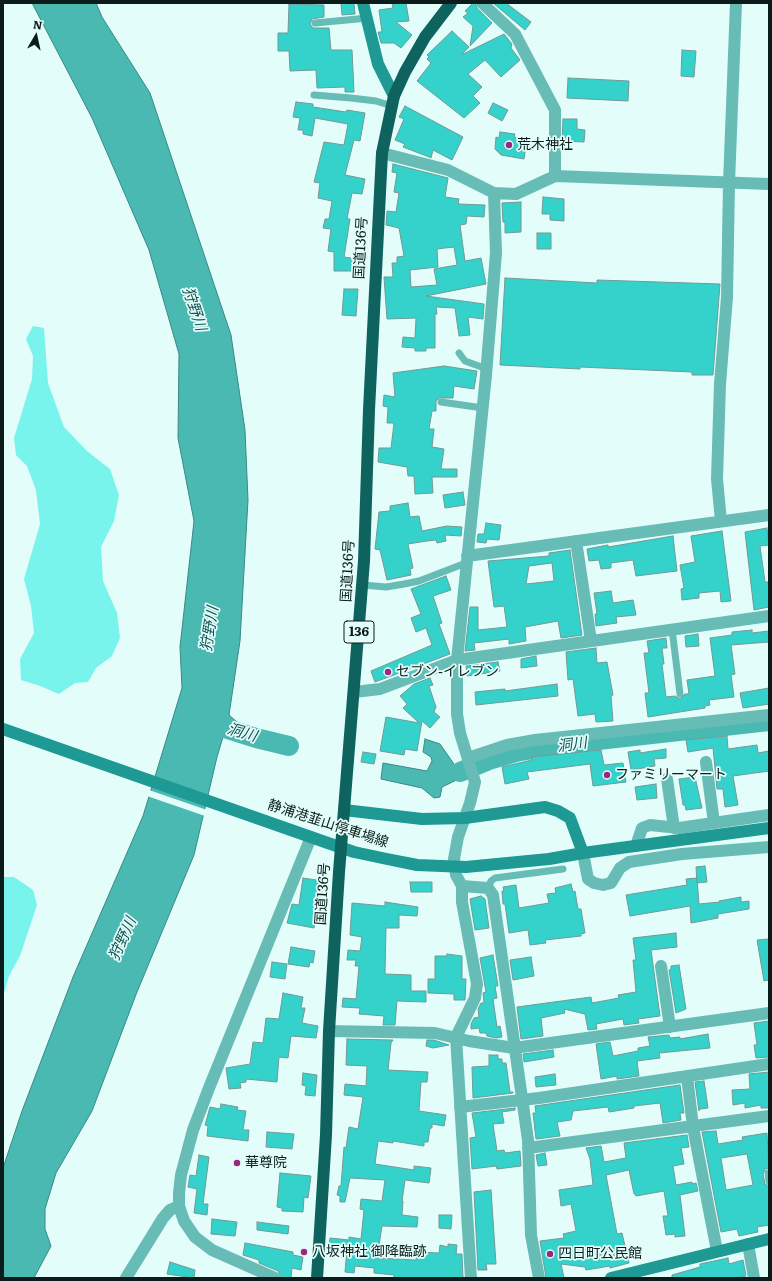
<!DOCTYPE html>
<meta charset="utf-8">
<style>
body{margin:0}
#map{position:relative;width:772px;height:1281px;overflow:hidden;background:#e3fdfb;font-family:Literata,serif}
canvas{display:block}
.frame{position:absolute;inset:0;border:4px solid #0b1c1b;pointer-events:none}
.north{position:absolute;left:16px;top:16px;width:40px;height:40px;-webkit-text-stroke:3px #e3fdfb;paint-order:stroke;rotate:9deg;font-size:11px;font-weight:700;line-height:16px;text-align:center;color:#0b1c1b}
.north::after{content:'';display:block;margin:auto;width:14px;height:18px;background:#0b1c1b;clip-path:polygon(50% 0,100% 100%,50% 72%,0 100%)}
</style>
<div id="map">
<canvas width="772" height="1281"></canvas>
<div class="frame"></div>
<div class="north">N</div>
</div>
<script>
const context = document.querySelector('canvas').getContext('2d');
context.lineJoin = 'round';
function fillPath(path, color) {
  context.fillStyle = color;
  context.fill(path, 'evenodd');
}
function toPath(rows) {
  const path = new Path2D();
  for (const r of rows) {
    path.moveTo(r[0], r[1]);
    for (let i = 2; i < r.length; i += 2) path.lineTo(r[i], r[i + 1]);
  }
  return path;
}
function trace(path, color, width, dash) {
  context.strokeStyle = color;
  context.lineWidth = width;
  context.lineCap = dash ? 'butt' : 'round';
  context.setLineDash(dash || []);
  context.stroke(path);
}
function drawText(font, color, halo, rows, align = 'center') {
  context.font = font + ' Literata,"Noto Sans JP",serif';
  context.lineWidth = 3.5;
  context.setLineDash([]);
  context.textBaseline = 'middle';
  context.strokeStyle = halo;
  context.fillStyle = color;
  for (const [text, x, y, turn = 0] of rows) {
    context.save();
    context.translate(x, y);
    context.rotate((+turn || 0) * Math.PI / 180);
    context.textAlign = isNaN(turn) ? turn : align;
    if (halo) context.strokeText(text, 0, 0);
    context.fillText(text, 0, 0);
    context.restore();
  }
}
fillPath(toPath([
 [33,326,44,328,48,383,64,427,87,451,110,469,119,495,114,521,101,547,103,581,117,613,120,638,112,656,96,668,88,682,75,683,59,694,40,686,21,680,20,659,34,633,31,606,24,579,40,524,36,490,27,466,16,455,14,438,32,379,33,356,26,339],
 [3,877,14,877,33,890,37,905,20,956,9,976,3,996]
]), '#78f4ec');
const water = toPath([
 [32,3,96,3,102,17,150,93,231,335,245,430,248,500,240,641,229,715,245,729,242,737,223,737,217,757,194,855,137,992,92,1111,56,1173,45,1209,45,1229,51,1246,34,1278,3,1278,3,1168,22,1111,73,977,143,816,182,688,180,647,194,521,178,438,179,354,149,250,92,118,32,3],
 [425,739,440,744,456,767,464,767,484,757,488,765,442,787,440,797,434,798,422,788,381,779,383,763,427,771,432,761,431,757,423,752,425,739]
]);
fillPath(water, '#4ab9b2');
trace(water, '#378a85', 1);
fillPath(toPath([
 [149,790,207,810,205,816,147,796]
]), '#e3fdfb');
trace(toPath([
 [218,726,256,738,289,746],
 [460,772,489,760,520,751,571,743,769,721]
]), '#4ab9b2', 20);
const building = toPath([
 [341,3,354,3,355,14,342,15,341,3],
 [392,3,406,3,409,21,396,22,412,35,401,48,394,43,381,43,378,32,382,32,379,10,393,8,392,3],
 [473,3,475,3,477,8,492,23,470,46,473,26,463,17,468,13,465,11,473,3],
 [493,3,506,3,531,22,525,30,493,3],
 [289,4,324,5,324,17,312,19,310,24,313,28,329,28,331,50,352,50,354,92,345,92,345,87,317,88,316,70,290,71,289,51,278,51,278,33,288,33,289,4],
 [452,31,469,47,461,55,504,34,512,44,511,48,520,60,501,77,485,60,468,74,482,87,473,96,480,103,464,118,417,81,431,63,427,59,429,57,427,55,452,31],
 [682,50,696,51,694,77,681,76,682,50],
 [568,78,629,81,628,101,567,98,568,78],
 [296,102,313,104,313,107,346,112,347,110,365,113,360,141,354,140,345,175,365,179,362,194,352,193,347,219,350,219,344,257,351,258,351,261,358,261,358,271,334,271,334,252,328,251,331,229,323,228,325,219,329,219,332,201,318,198,320,183,314,182,324,142,344,145,348,124,315,118,312,136,303,134,303,130,298,130,300,118,293,117,296,102],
 [493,103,508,110,502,121,488,113,493,103],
 [405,106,463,137,452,160,433,150,431,158,429,157,403,147,405,144,395,140,404,119,399,117,405,106],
 [563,119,577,119,577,129,585,130,584,142,562,141,563,119],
 [500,132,515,134,514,137,527,140,524,159,501,155,495,149,496,137,499,138,500,132],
 [393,164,448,178,445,197,459,199,458,204,485,205,484,217,467,216,466,224,460,225,465,261,481,258,486,284,426,296,484,304,483,319,468,317,470,335,459,336,455,308,436,307,437,314,435,314,435,348,426,348,426,351,415,351,415,348,402,347,403,337,415,338,416,318,387,319,384,277,393,277,392,263,397,263,397,257,404,256,399,228,386,225,387,211,396,212,399,193,394,192,397,173,392,172,393,164],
 [454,247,457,265,434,269,437,285,411,287,410,270,438,267,437,249,454,247],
 [543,197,564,199,564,221,550,220,550,214,542,214,543,197],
 [521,202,521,232,505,233,505,222,503,222,502,203,521,202],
 [537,233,551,233,551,249,537,249,537,233],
 [505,278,597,283,597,280,720,284,713,375,692,375,692,372,580,367,580,369,500,365,505,278],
 [344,289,358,289,356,316,342,315,344,289],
 [444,366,477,371,474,389,454,386,453,398,439,398,436,401,436,411,432,411,429,429,434,429,432,447,444,449,441,469,457,469,457,477,432,477,433,493,415,494,414,476,408,476,407,467,378,462,379,448,391,448,394,423,387,423,388,407,383,406,384,395,395,397,393,373,444,366],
 [463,492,465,505,445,508,443,495,463,492],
 [408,503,410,517,419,516,422,531,447,526,462,527,461,536,445,535,446,541,437,543,436,540,427,541,408,544,413,568,410,569,411,575,387,580,380,550,375,549,379,512,390,511,390,506,408,503],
 [486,523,501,525,499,540,487,539,486,543,477,542,478,534,484,534,486,523],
 [767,528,769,545,760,546,765,582,769,582,769,607,754,610,745,532,767,528],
 [722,531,731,601,721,602,720,591,699,593,699,598,682,600,681,589,684,588,680,565,695,562,691,536,722,531],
 [673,536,677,571,636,576,633,560,611,563,611,568,601,569,599,560,589,561,587,549,608,545,608,547,673,536],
 [570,550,582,635,561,638,558,621,525,627,526,641,509,644,509,639,474,643,475,650,465,651,470,607,478,607,478,630,507,627,504,606,494,607,488,561,549,556,549,553,570,550],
 [552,563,554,581,526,584,529,566,552,563],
 [446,576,451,590,433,596,442,623,439,624,450,654,375,682,371,671,432,645,426,628,416,632,411,618,421,614,411,589,446,576],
 [611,591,613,603,633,600,636,615,616,617,617,623,596,626,595,614,597,614,594,593,611,591],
 [752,630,752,633,769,631,769,642,731,645,735,674,731,675,734,697,709,700,710,705,705,706,705,708,648,717,645,693,649,693,644,653,649,653,647,641,666,638,667,648,662,648,664,664,662,664,666,697,675,696,680,699,685,694,689,694,687,680,715,676,710,638,732,635,732,632,752,630],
 [698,634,699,646,686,647,685,636,698,634],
 [596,648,597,663,607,662,613,695,611,696,613,721,596,722,595,714,578,716,573,679,568,680,566,652,596,648],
 [536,656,537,666,521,668,521,659,536,656],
 [498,662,500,671,467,676,466,666,498,662],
 [430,678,433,685,429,686,436,707,434,712,440,717,430,728,422,721,417,751,405,749,404,755,380,751,386,717,419,723,403,708,407,704,400,696,414,684,430,678],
 [557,684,558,696,476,705,475,692,505,689,505,691,557,684],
 [769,688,769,704,743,708,740,693,769,688],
 [727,736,728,749,757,745,758,753,769,751,769,771,733,776,738,805,725,807,723,789,717,789,713,748,688,752,686,740,727,736],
 [666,749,666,758,654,759,655,766,631,770,628,752,640,750,640,753,666,749],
 [601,750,604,765,623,763,626,782,593,786,590,764,527,772,529,779,505,784,502,767,532,760,531,757,601,750],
 [363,752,376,754,374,764,361,762,363,752],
 [695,777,702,808,686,810,685,805,683,805,679,779,695,777],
 [656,784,657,798,637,800,635,787,656,784],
 [705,866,707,882,697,883,696,867,705,866],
 [303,878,323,881,318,909,324,910,322,921,316,920,314,928,287,923,292,904,299,905,303,878],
 [697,878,699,904,720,902,719,901,741,897,741,902,749,901,749,909,718,914,718,918,691,923,690,906,630,916,626,895,687,885,686,879,697,878],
 [410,882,432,882,432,892,411,892,410,882],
 [571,884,573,892,575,891,578,909,581,909,585,933,581,934,581,936,545,940,546,943,530,945,528,930,509,933,505,904,503,904,502,891,504,891,503,887,516,885,519,908,549,903,547,894,556,893,555,888,571,884],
 [481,896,485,899,489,928,475,930,470,899,481,896],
 [385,902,418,907,417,916,399,915,399,928,386,928,385,974,411,975,411,991,426,991,426,1002,397,1001,395,1025,383,1025,384,1016,359,1014,360,1008,342,1007,343,998,356,999,359,966,355,966,356,960,347,960,348,950,360,951,362,937,350,935,352,903,385,906,385,902],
 [676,933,677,947,651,950,660,1016,638,1019,639,1023,624,1025,623,1019,596,1024,597,1029,588,1030,585,1014,564,1009,565,1013,541,1018,543,1036,521,1039,517,1007,591,997,592,1003,619,998,618,995,636,992,633,960,636,960,633,938,676,933],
 [769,939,769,980,764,981,757,940,769,939],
 [291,947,315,951,313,963,310,962,309,967,288,964,291,947],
 [447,954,462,956,462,979,466,979,465,1000,454,1000,454,994,428,993,428,979,435,979,435,956,447,956,447,954],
 [493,955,498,986,495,986,497,998,493,999,497,1027,500,1026,502,1037,496,1038,487,1036,486,1033,480,1033,479,1028,471,1029,471,1024,474,1018,479,1017,478,1009,481,1003,484,1003,483,993,486,992,480,958,493,955],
 [531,957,534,976,513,980,510,960,531,957],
 [272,962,287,964,285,979,270,977,272,962],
 [679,965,686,1009,676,1013,669,970,671,969,671,966,679,965],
 [283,993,303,997,301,1008,305,1008,302,1023,318,1026,316,1038,291,1036,288,1058,279,1057,277,1082,246,1079,246,1082,240,1083,241,1088,229,1089,226,1068,250,1064,253,1042,263,1043,266,1018,279,1019,283,993],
 [769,1021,769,1057,756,1058,754,1045,757,1045,754,1023,769,1021],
 [708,1034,710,1048,659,1053,660,1058,637,1061,639,1076,617,1079,617,1076,601,1079,596,1044,610,1042,613,1056,638,1051,638,1048,650,1046,648,1037,669,1035,670,1038,680,1037,680,1039,708,1034],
 [347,1039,393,1040,391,1043,388,1070,428,1072,427,1082,421,1082,419,1111,446,1115,444,1126,432,1124,432,1128,430,1128,428,1142,424,1142,424,1146,393,1141,393,1143,378,1141,375,1164,414,1170,414,1166,431,1168,429,1183,405,1180,402,1201,403,1201,402,1215,418,1217,417,1227,382,1226,377,1258,416,1260,417,1252,439,1253,440,1245,448,1247,448,1244,457,1245,456,1254,462,1254,463,1278,394,1278,394,1275,374,1273,374,1268,355,1266,354,1273,345,1272,347,1249,329,1247,330,1238,349,1240,349,1237,361,1239,364,1210,360,1209,361,1199,382,1201,385,1180,350,1178,345,1202,340,1202,340,1196,337,1195,339,1186,341,1186,344,1147,346,1148,349,1127,358,1129,363,1097,344,1095,345,1084,366,1086,367,1066,346,1065,347,1039],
 [427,1040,434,1040,449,1045,433,1048,426,1046,427,1040],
 [553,1050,554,1057,524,1062,523,1054,553,1050],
 [489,1055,498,1055,498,1059,502,1059,502,1063,506,1063,510,1092,513,1092,513,1093,473,1098,472,1067,489,1066,489,1055],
 [769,1072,769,1108,761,1108,761,1105,745,1108,745,1103,733,1105,732,1090,750,1089,749,1074,769,1072],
 [303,1073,317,1075,315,1096,305,1095,306,1086,302,1085,303,1073],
 [555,1074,556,1085,536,1087,535,1077,555,1074],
 [704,1081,708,1108,700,1109,699,1111,695,1082,704,1081],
 [680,1085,684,1113,680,1113,681,1120,663,1123,660,1103,634,1106,634,1108,609,1112,608,1107,573,1111,571,1120,557,1122,560,1136,536,1139,533,1113,536,1113,535,1106,680,1085],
 [221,1104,238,1107,237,1110,246,1111,243,1130,249,1130,248,1141,207,1136,208,1126,205,1125,210,1107,220,1109,221,1104],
 [515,1108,515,1110,502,1112,504,1123,493,1124,497,1151,504,1150,505,1153,520,1151,521,1166,497,1169,496,1166,472,1169,470,1138,476,1137,472,1113,515,1108],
 [716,1131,718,1144,743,1140,742,1137,767,1133,769,1168,765,1169,763,1174,765,1184,769,1186,769,1225,757,1227,758,1232,739,1236,737,1229,721,1232,702,1132,716,1131],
 [747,1154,753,1185,726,1190,721,1158,747,1154],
 [267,1132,294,1134,292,1149,266,1147,267,1132],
 [687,1135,689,1147,681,1148,684,1164,673,1166,676,1185,692,1182,692,1184,696,1183,698,1191,680,1195,685,1236,675,1237,675,1234,666,1235,663,1216,668,1216,664,1191,636,1196,635,1194,634,1194,629,1170,606,1175,617,1234,622,1233,629,1263,610,1268,610,1266,586,1270,585,1267,561,1264,564,1278,546,1278,540,1241,564,1238,563,1234,576,1231,571,1204,561,1206,559,1190,593,1185,590,1159,586,1148,601,1146,604,1162,626,1158,624,1143,687,1135],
 [545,1153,547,1165,538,1166,536,1155,545,1153],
 [199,1155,209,1157,203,1204,208,1204,207,1215,194,1213,197,1189,188,1187,190,1175,196,1176,199,1155],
 [280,1173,311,1176,308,1198,304,1197,303,1212,282,1211,282,1208,277,1207,280,1173],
 [491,1190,496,1264,486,1264,487,1270,478,1270,474,1192,491,1190],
 [439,1215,452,1215,451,1229,439,1228,439,1215],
 [212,1219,237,1222,235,1236,211,1234,212,1219],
 [257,1222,289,1226,288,1234,257,1230,257,1222],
 [245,1243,293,1252,293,1255,303,1257,301,1270,292,1268,291,1278,282,1278,278,1271,259,1263,259,1260,243,1255,245,1243],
 [728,1258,729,1264,743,1260,746,1276,737,1278,672,1278,672,1275,700,1267,700,1264,728,1258],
 [170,1262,195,1270,194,1278,167,1274,170,1262]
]);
fillPath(building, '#34d2ca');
trace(building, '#709a96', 1);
trace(toPath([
 [315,23,368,18],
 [314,95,351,98,376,101,392,106],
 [459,353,465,361,487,369],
 [441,402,483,408],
 [363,585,386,587,404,584,419,581,466,563],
 [672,629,680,694],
 [488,888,491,881,495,878,563,869],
 [768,1173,769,1181]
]), '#67bcb6', 7);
trace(toPath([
 [482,3,515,34,555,110,555,176],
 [382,153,448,170,494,193,516,194,555,176,769,184],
 [494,193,496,253,486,375,457,660,457,714,460,733,475,782,470,803,458,837,454,859,456,875,462,886,488,888,493,895,528,1140,531,1235,539,1278],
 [721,521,717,479,720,384,727,297,729,183,736,3],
 [576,541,591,641],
 [467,556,769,515],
 [354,692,380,689,457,660,769,616],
 [468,758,507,745,535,740,769,715],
 [706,762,714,823],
 [667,779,674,828],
 [636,846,642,828,650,825,679,828,769,815],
 [583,853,588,879,594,883,603,885,611,883,620,868,629,862,682,854,769,847],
 [462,886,462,902,477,984,475,998,456,1037,471,1278],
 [661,966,670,1027],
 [329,1031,435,1033,469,1041,514,1048,769,1013],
 [687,1076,693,1127,717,1251],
 [460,1107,539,1098,769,1064],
 [528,1148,769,1116],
 [748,1244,754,1278],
 [126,1278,163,1218,170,1210,179,1206],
 [275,1278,212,1250,195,1237,184,1221,179,1206,179,1193,181,1175,193,1130,209,1088,311,837]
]), '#67bcb6', 12);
trace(toPath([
 [363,3,378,64,394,96],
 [3,729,325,842,354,852,387,859,417,865,466,867,549,859,583,853,570,818,558,811,545,807,465,818,422,819,344,810],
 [583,853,769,828],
 [611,1278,769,1239]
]), '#1e9993', 12);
trace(toPath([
 [317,1278,326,1135,329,1031,339,872,364,561,369,410,382,153,394,96,405,72,425,37,451,3]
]), '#0e635f', 12);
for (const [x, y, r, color] of [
 [509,145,4,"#9d2680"],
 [388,672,4,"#9d2680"],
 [607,775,4,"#9d2680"],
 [237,1163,4,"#9d2680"],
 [304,1252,4,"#9d2680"],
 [550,1254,4,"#9d2680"]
]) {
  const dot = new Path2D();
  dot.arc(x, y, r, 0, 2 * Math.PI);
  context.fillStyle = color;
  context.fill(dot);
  trace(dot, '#e3fdfb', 1.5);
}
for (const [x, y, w] of [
 [359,632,30]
]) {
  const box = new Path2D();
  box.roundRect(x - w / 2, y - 11, w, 22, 3);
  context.fillStyle = '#e3fdfb';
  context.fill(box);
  trace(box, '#0b1c1b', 1);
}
drawText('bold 13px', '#0b1c1b', null, [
 ["136",359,632]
]);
drawText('14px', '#0b1c1b', '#e3fdfb', [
 ["荒木神社",517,145],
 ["セブン-イレブン",396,672],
 ["ファミリーマート",615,775],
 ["華尊院",245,1163],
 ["八坂神社 御降臨跡",312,1252],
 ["四日町公民館",558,1254]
], 'left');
drawText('14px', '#0b1c1b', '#e3fdfb', [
 ["国道136号",361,248,-87],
 ["国道136号",348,571,-87],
 ["静浦港韮山停車場線",328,824,18],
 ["国道136号",323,894,-86]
]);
drawText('italic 15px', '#135350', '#e3fdfb', [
 ["狩野川",194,309,72],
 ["狩野川",210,629,-81],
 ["洞川",242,733,16],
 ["洞川",572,745,-7],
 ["狩野川",123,939,-66]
]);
</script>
